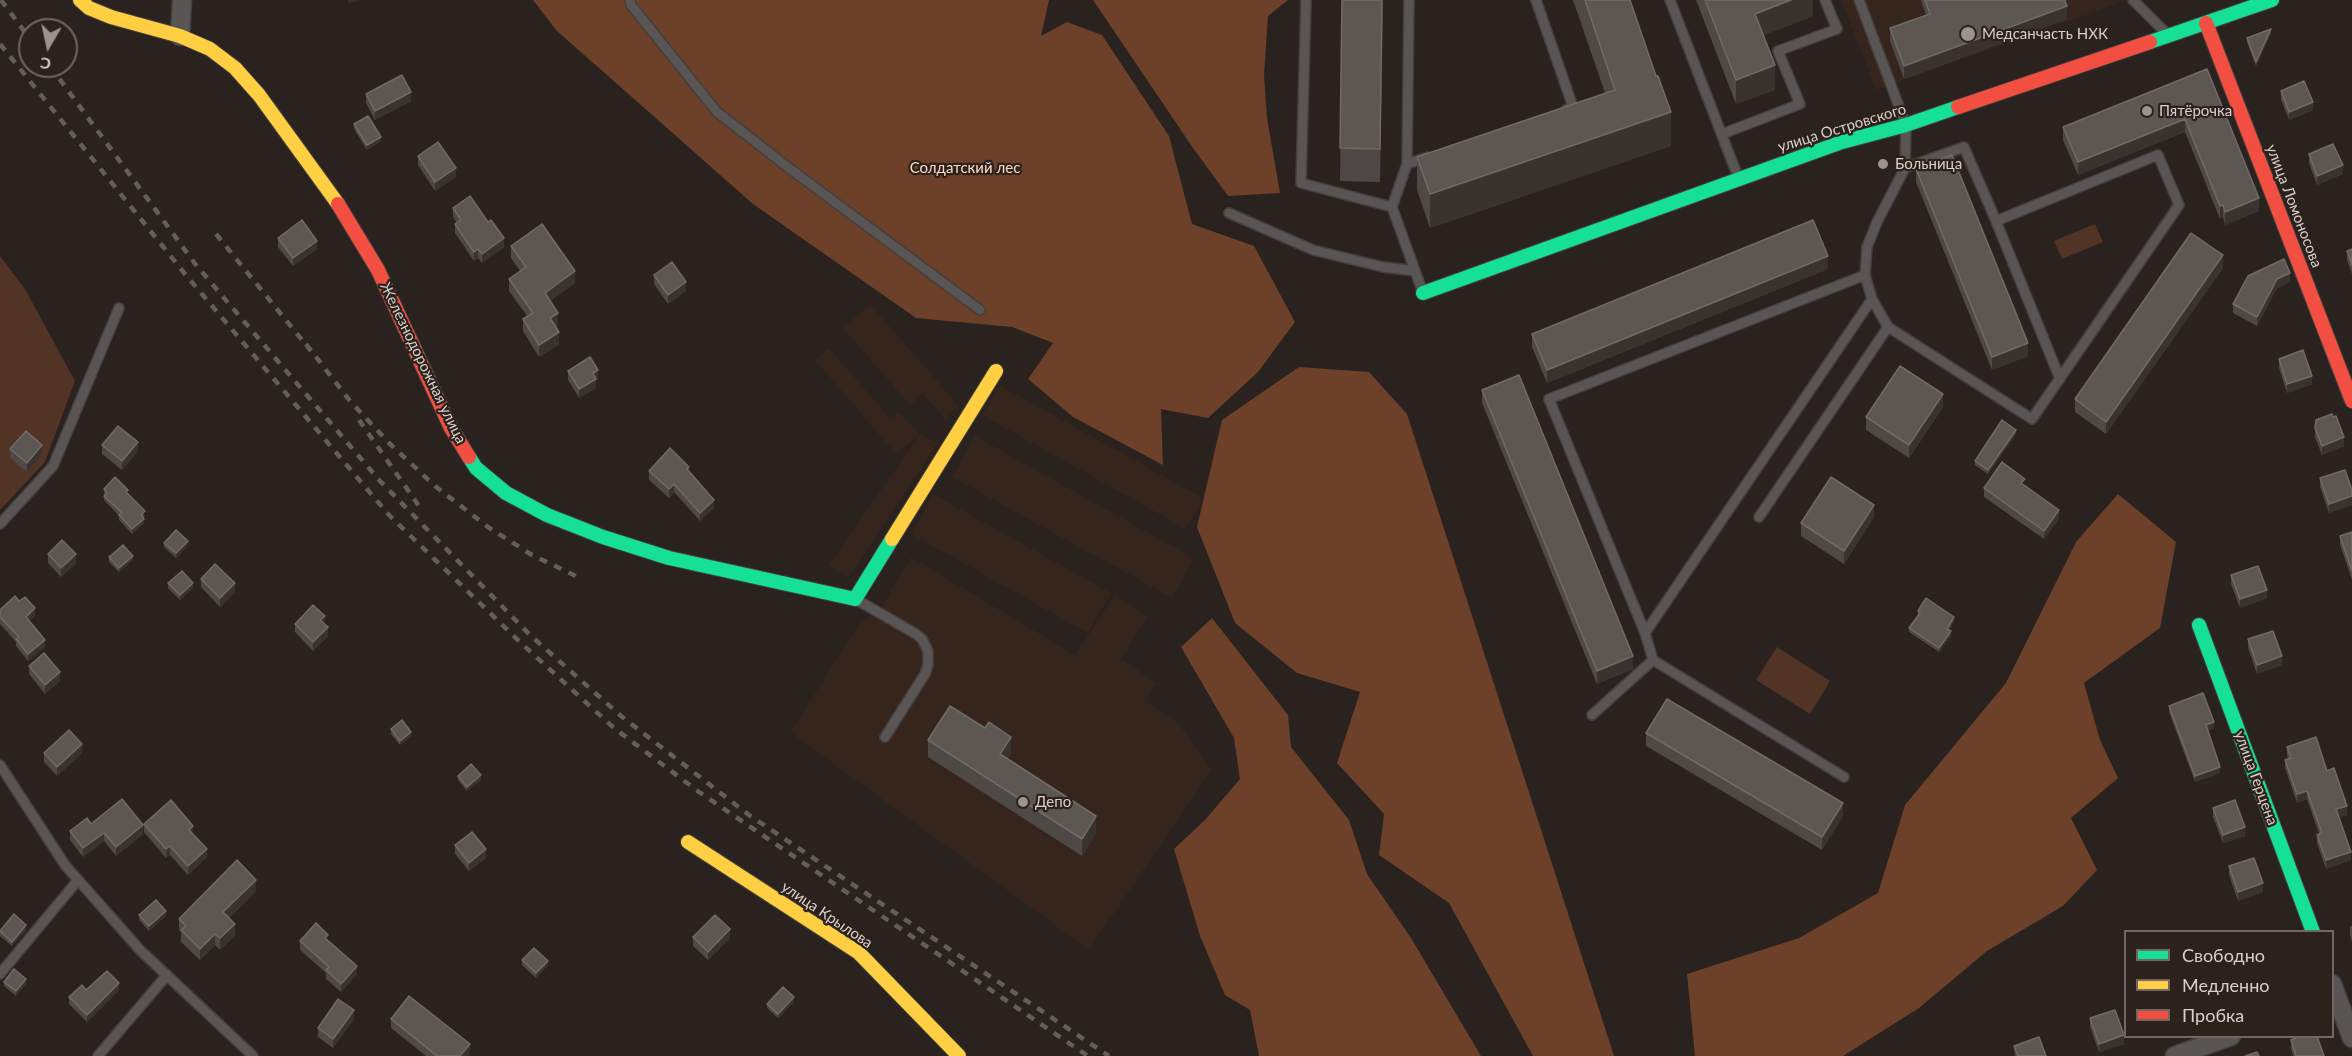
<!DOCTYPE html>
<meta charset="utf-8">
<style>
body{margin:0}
#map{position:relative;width:2352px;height:1056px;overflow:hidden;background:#29221f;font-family:Lato,sans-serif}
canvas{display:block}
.legend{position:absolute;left:2124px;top:930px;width:210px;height:108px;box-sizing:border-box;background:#2d211b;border:2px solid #726762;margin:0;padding:8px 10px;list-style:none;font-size:18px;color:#d9d0cc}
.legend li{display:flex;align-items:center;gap:12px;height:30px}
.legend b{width:30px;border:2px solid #726762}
.north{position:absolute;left:18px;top:18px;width:60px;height:60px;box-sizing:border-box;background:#2d211b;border:2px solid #726762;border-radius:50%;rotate:189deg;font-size:16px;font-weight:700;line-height:24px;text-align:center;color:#d9d0cc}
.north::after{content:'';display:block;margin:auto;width:21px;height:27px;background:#9b938f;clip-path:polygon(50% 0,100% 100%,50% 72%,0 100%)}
</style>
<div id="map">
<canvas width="2352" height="1056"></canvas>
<ul class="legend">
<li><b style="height:8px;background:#16e098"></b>Свободно</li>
<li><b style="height:8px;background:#ffcf43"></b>Медленно</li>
<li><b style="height:8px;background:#f24e42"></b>Пробка</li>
</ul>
<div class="north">С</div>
</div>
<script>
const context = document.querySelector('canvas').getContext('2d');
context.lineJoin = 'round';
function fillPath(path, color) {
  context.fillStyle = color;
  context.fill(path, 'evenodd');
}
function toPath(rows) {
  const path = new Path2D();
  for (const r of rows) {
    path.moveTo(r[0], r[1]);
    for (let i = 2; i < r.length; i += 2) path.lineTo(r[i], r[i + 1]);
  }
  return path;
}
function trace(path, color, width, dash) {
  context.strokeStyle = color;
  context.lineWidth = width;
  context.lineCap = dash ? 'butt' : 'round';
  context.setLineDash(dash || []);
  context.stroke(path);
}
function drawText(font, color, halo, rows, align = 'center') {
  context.font = font + ' Lato,sans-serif';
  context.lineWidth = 4.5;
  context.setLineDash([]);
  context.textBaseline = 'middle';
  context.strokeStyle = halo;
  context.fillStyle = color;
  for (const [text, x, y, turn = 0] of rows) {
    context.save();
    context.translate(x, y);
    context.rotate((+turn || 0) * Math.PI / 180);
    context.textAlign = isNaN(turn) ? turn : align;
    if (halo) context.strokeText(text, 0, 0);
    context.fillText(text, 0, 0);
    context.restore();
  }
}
fillPath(toPath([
 [1841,0,2128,0,1876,90],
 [870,304,959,406,945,419,923,394,910,405,843,328],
 [829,348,890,418,899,412,919,434,938,443,849,577,829,565,917,438,896,454,815,360],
 [999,385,1203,498,1186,529,982,415],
 [975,436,1194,558,1172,598,952,477],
 [933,494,1111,593,1088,633,911,534],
 [911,557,1075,655,1115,595,1148,617,1121,659,1157,683,1146,702,1179,724,1211,770,1089,950,790,732,859,625,882,606]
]), '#36251d');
fillPath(toPath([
 [2095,224,2103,242,2062,259,2054,241],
 [0,256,25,289,75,381,45,462,0,510],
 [1777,647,1830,681,1810,714,1756,680]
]), '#523426');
fillPath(toPath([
 [533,0,1049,0,1041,36,1067,22,1102,35,1169,136,1192,224,1254,246,1295,322,1258,372,1208,418,1161,409,1163,465,1073,417,1028,379,1053,343,1012,327,916,318,753,204,557,31],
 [1093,0,1288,0,1268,16,1264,75,1267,118,1280,193,1228,196,1193,148],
 [1299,367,1369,372,1407,414,1614,1056,1533,1056,1449,903,1379,855,1384,814,1337,763,1360,692,1297,673,1235,623,1197,527,1222,420],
 [2118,494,2176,542,2160,628,2084,683,2100,740,2118,778,2071,818,2097,870,2063,906,1987,951,1919,1008,1843,1056,1695,1056,1687,974,1799,938,1878,893,1905,805,2006,683,2076,542],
 [1212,618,1288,715,1291,747,1349,820,1367,874,1411,938,1481,1056,1259,1056,1250,1010,1225,995,1200,936,1174,849,1205,820,1240,779,1234,738,1181,647]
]), '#6c4029');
const lane = toPath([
 [630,0,631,5,717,112,785,165,980,310],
 [1306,0,1301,183,1392,207,1422,290],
 [1536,0,1573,107,1566,110],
 [1670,0,1738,177],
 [2133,0,2165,32],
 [1722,134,1800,104,1778,51,1837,29,1825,0],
 [1407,164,1428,157],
 [1392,207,1407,164,1409,0],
 [1229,213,1313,250,1383,267,1415,271],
 [1996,221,2060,379],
 [1888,327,2032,419,2179,205,2158,155,1996,221,1964,147,1905,168],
 [1759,517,1888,327,1872,299,1865,275,1867,247,1877,222,1905,168,1906,125,1859,0],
 [0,524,53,466,119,308],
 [857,600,916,634,922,639,928,651,928,665,925,674,885,737],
 [1645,633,1549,399,1865,275],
 [1592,715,1653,660],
 [0,765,65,865,140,950,253,1056],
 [1844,777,1653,660,1645,633,1872,299],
 [0,974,78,880],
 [98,1056,167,975]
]);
const street = toPath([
 [180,36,182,0],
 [2332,984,2352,1038],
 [2175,1056,2231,1036]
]);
const fast = toPath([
 [2150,42,2272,0],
 [1423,293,1842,142,1906,125,1958,107],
 [469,457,476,468,506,493,547,515,603,537,669,558,855,599,892,539],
 [2199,625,2313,932]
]);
const slow = toPath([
 [80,0,89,8,111,17,180,36,210,49,235,68,259,95,338,204],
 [892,539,996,371],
 [688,842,859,953,959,1056]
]);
const jam = toPath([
 [2206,23,2352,401],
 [1958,107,2150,42],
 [338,204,378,270,451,428,469,457]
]);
trace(lane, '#443f3c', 12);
trace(street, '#443f3c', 21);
trace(fast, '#443f3c', 16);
trace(slow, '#443f3c', 16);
trace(jam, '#443f3c', 16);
trace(lane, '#595554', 9);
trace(street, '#595554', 18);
trace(fast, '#16e098', 14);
trace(slow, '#ffcf43', 14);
trace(jam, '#f24e42', 14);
trace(toPath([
 [1,0,30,39],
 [0,44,185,274,389,515,522,644,614,728,699,792,1088,1056],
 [50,66,196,265,380,481,530,635,621,716,749,815,1109,1056],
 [216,234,311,351],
 [306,344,350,401,390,444,435,486,488,527,532,555,578,577],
 [359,420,419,506]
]), '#625e5c', 4.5, [8, 8]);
fillPath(toPath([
 [1342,0,1383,0,1380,182,1340,181],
 [1573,0,1630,0,1671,146,1430,228,1417,190,1417,157,1605,93],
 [1696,0,1813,0,1813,16,1763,35,1775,90,1736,104],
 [1921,0,2065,0,2067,19,1904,79,1890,41,1890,28,1926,15],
 [2271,33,2256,66,2247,42,2247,38],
 [2207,69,2259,211,2225,225,2223,217,2220,219,2185,132,2078,175,2063,140,2063,127],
 [2281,91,2313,110,2289,120,2281,100],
 [366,94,411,101,375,120,366,103],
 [354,124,381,141,367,150,354,129],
 [2309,154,2343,174,2317,185,2309,163],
 [418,156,456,177,435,191,418,165],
 [1916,169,2028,356,1992,370,1916,182],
 [453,208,504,247,482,263,478,258,474,261,455,233,455,224,457,223,453,217],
 [278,238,317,249,293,266,278,247],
 [511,246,575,283,550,301,558,325,556,327,559,344,539,357,523,331,523,319,527,316,509,291,509,279,520,271,511,258],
 [2352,249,2352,274,2347,260,2347,251],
 [2223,268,2106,434,2075,412,2075,399],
 [1828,269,1547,383,1532,347,1532,334],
 [654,275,686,291,668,304,654,284],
 [2290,282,2277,288,2257,326,2233,313,2233,304],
 [2279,359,2312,384,2287,393,2279,368],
 [568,371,598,379,596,380,596,388,579,398,568,380],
 [1482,390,1633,669,1597,684,1482,403],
 [1943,407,1909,458,1866,430,1866,417],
 [2315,428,2344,446,2322,455,2315,437],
 [2016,434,1988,474,1975,465,1975,461],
 [102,445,138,451,122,470,102,454],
 [10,449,42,454,27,472,10,458],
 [649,471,689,472,714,508,700,521,674,492,669,498,649,480],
 [2320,478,2352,490,2352,505,2329,513,2320,487],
 [2025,485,2059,519,2044,539,1984,497,1984,488],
 [104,489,128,493,145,516,143,518,144,523,132,534,119,520,119,516,104,500,104,496,105,494,104,493],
 [1874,517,1844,564,1801,536,1801,523],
 [2352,532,2352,580,2340,545,2340,536],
 [164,543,188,545,176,558,164,547],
 [48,554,76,563,61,577,48,563],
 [109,557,133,560,119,572,109,562],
 [2231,575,2267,598,2240,608,2231,584],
 [201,579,235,592,220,607,201,587],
 [168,583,193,588,180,600,168,588],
 [19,601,35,616,29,621,45,647,28,661,16,646,16,642,0,624,0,610],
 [1918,611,1954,622,1949,630,1951,636,1939,652,1909,632,1909,628,1918,616],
 [295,624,325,624,328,636,313,651,295,632],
 [2248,639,2282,665,2257,674,2248,648],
 [29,666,60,681,45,694,29,674],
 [2169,706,2214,728,2208,731,2220,773,2195,782,2169,712],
 [391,729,411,736,400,745,391,734],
 [1646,733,1843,816,1822,850,1646,746],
 [928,740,1011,753,1007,759,1096,833,1082,856,928,757],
 [2287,747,2327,771,2347,815,2339,817,2351,860,2326,869,2317,843,2317,835,2319,834,2307,799,2297,803,2285,768,2285,760,2288,759,2287,755],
 [44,753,82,753,57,776,44,762],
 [458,776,481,780,467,791,458,780],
 [2213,808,2245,836,2223,843,2213,817],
 [91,824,143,834,116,856,104,841,83,857,70,840,70,831],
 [144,824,193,834,207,857,188,875,170,855,166,858,144,832],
 [455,845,486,858,469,871,455,854],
 [2229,866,2263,892,2238,901,2229,875],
 [256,891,229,918,235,935,220,950,215,945,200,960,181,942,181,932,179,930,179,919],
 [139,915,166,915,149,931,139,920],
 [2350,926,2352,926,2352,942,2350,935],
 [26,930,12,946,0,936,0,931],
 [693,937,730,938,708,960,693,946],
 [300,941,328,941,357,974,341,992,326,979,326,973,300,950],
 [522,960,548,965,536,978,522,965],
 [4,982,26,984,16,996,4,986],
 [86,990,119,990,87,1022,69,1004,69,997],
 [794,1002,778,1018,767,1008,767,1004],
 [2090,1018,2124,1044,2099,1052,2090,1027],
 [354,1019,333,1048,318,1037,318,1028],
 [391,1019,470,1053,468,1056,426,1056,391,1028],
 [2291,1040,2324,1056,2293,1056,2291,1049],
 [2014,1046,2046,1056,2015,1056]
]), '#4e4846');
fillPath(toPath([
 [348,0,359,0,348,4],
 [1382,0,1383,0,1380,182,1380,149],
 [1791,0,1813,0,1813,16,1755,39,1755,14],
 [2067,6,2067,19,1904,79,1904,66],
 [2271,29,2271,33,2256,66,2256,62],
 [1775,65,1775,90,1736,104,1736,80],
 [411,92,411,101,375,120,375,111],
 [2313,102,2313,110,2289,120,2289,112],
 [1671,112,1671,146,1430,228,1430,194],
 [2185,119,2185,132,2078,175,2078,162],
 [381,137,381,141,367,150,367,145],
 [2343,165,2343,174,2317,185,2317,176],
 [456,168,456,177,435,191,435,182],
 [2259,198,2259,211,2225,225,2225,212],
 [2223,205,2223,217,2220,219,2220,206],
 [504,238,504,247,482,263,482,254],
 [317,241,317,249,293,266,293,258],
 [478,249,478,258,474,261,474,252],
 [2223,255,2223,268,2106,434,2106,422],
 [1828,256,1828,269,1547,383,1547,370],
 [575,271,575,283,545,305,545,293],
 [2290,273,2290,282,2277,288,2257,326,2257,317,2277,279],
 [686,282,686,291,668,304,668,295],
 [558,313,558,325,550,330,550,318],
 [559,332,559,344,539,357,539,345],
 [2028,343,2028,356,1992,370,1992,357],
 [598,370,598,379,596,380,596,388,579,398,579,389,593,373],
 [2312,376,2312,384,2287,393,2287,384],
 [1943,394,1943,407,1909,458,1909,445],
 [2016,430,2016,434,1988,474,1988,470],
 [2344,437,2344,446,2322,455,2322,446],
 [138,442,138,451,122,470,122,461],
 [42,445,42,454,27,472,27,463],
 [674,484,674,492,669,498,669,489],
 [2352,496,2352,505,2329,513,2329,504],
 [714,500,714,508,700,521,700,513],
 [1874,505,1874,517,1844,564,1844,551],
 [2059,510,2059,519,2044,539,2044,531],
 [144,519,144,523,132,534,132,529],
 [188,541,188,545,176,558,176,553],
 [76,554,76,563,61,577,61,568],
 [133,556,133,560,119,572,119,568],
 [193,583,193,588,180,600,180,595],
 [235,583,235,592,220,607,220,598],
 [2267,590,2267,598,2240,608,2240,599],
 [35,608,35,616,26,624,26,617],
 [325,616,325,625,320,620],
 [1954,617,1954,622,1947,633,1947,629],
 [328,627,328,636,313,651,313,642],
 [1951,631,1951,636,1939,652,1939,648],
 [45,640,45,647,28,661,28,654],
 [1633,656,1633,669,1597,684,1597,671],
 [2282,656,2282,665,2257,674,2257,665],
 [60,672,60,681,45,694,45,685],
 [2214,722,2214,728,2206,731,2206,725],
 [411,732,411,736,400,745,400,741],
 [1011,737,1011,753,1000,771,1000,754],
 [82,744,82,753,57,776,57,767],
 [2220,767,2220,773,2195,782,2195,776],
 [481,775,481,780,467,791,467,787],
 [2307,791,2307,799,2297,803,2297,794],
 [1843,803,1843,816,1822,850,1822,837],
 [2347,806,2347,815,2336,818,2336,809],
 [1096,816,1096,833,1082,856,1082,839],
 [143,825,143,834,116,856,116,847],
 [193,826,193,834,189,830],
 [2245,827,2245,836,2223,843,2223,835],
 [104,833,104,841,83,857,83,848],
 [170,846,170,855,166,858,166,849],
 [207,849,207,857,188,875,188,866],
 [486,849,486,858,469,871,469,863],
 [2351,852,2351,860,2326,869,2326,860],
 [256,880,256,891,223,923,223,912],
 [2263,883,2263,892,2238,901,2238,892],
 [166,911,166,915,149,931,149,926],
 [235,924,235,935,220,950,220,938],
 [26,925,26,930,12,946,12,942],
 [730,929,730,938,708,960,708,952],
 [215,934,215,945,200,960,200,949],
 [548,961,548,965,536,978,536,973],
 [357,966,357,974,341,992,341,984],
 [26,979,26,984,16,996,16,991],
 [119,983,119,990,87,1022,87,1015],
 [794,997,794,1002,778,1018,778,1014],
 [354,1010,354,1019,333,1048,333,1039],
 [2124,1035,2124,1044,2099,1052,2099,1044],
 [470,1044,470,1053,468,1056,460,1056]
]), '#393330');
const building = toPath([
 [1342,0,1382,0,1380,149,1340,148,1342,0],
 [1585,0,1630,0,1656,76,1658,76,1671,112,1430,194,1417,157,1615,90,1585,0],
 [1705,0,1791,0,1755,14,1775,65,1736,80,1705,0],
 [1925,0,2065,0,2067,6,1904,66,1890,28,1930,14,1925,0],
 [2271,29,2256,62,2247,38,2271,29],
 [2207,69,2259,198,2225,212,2223,205,2220,206,2185,119,2078,162,2063,127,2207,69],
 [402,75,411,92,375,111,366,94,402,75],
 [2304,81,2313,102,2289,112,2281,91,2304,81],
 [368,116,381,137,367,145,354,124,368,116],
 [438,142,456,168,435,182,418,156,438,142],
 [2333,144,2343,165,2317,176,2309,154,2333,144],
 [1952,155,2028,343,1992,357,1916,169,1952,155],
 [470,196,488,222,491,220,504,238,482,254,478,249,474,252,455,224,461,220,453,208,470,196],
 [302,220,317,241,293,258,278,238,302,220],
 [1813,220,1828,256,1547,370,1532,334,1813,220],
 [542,224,575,271,545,293,558,313,550,318,559,332,539,345,523,319,533,313,509,279,526,267,511,246,542,224],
 [2191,233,2223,255,2106,422,2075,399,2191,233],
 [2352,249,2352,265,2347,251,2352,249],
 [2284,259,2290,273,2277,279,2257,317,2233,304,2248,276,2284,259],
 [672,262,686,282,668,295,654,275,672,262],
 [2303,350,2312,376,2287,384,2279,359,2303,350],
 [590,357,598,370,593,373,596,379,579,389,568,371,590,357],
 [1900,366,1943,394,1909,445,1866,417,1900,366],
 [1519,375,1633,656,1597,671,1482,390,1519,375],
 [2332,414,2333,417,2336,416,2344,437,2322,446,2315,428,2316,420,2332,414],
 [2002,420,2016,430,1988,470,1975,461,2002,420],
 [118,426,138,442,122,461,102,445,118,426],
 [26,431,42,445,27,463,10,449,26,431],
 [670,448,689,467,687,469,714,500,700,513,674,484,669,489,649,471,670,448],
 [2002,462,2025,479,2021,483,2059,510,2044,531,1984,488,2002,462],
 [2345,470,2352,490,2352,496,2329,504,2320,478,2345,470],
 [115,477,128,490,126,492,145,511,141,515,144,519,132,529,119,515,122,513,104,496,107,492,104,489,115,477],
 [1831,477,1874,505,1844,551,1801,523,1831,477],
 [176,530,188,541,176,553,164,543,176,530],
 [2352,532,2352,571,2340,536,2352,532],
 [62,540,76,554,61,568,48,554,62,540],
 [123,545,133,556,119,568,109,557,123,545],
 [215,564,235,583,220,598,201,579,215,564],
 [2258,566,2267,590,2240,599,2231,575,2258,566],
 [182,571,193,583,180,595,168,583,182,571],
 [15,596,19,601,25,597,35,608,26,617,45,640,28,654,16,639,19,637,0,617,0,610,15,596],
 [1926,598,1954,617,1947,629,1951,631,1939,648,1909,628,1920,613,1918,611,1926,598],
 [313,605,325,616,320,620,328,627,313,642,295,624,313,605],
 [2273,631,2282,656,2257,665,2248,639,2273,631],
 [44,653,60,672,45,685,29,666,44,653],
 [2203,693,2214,722,2206,725,2220,767,2195,776,2169,706,2203,693],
 [1667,699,1843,803,1822,837,1646,733,1667,699],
 [950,706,985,728,989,722,1011,737,1000,754,1096,816,1082,839,928,740,950,706],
 [402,720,411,732,400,741,391,729,402,720],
 [69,730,82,744,57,767,44,753,69,730],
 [2316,737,2327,771,2334,768,2347,806,2336,809,2351,852,2326,860,2317,835,2322,833,2307,791,2297,794,2285,760,2291,758,2287,747,2316,737],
 [471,764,481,775,467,787,458,776,471,764],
 [122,799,143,825,116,847,104,833,83,848,70,831,87,818,91,824,122,799],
 [171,800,193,826,189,830,207,849,188,866,170,846,166,849,144,824,171,800],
 [2235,800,2245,827,2223,835,2213,808,2235,800],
 [472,832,486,849,469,863,455,845,472,832],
 [2254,858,2263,883,2238,892,2229,866,2254,858],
 [237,860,256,880,223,912,235,924,220,938,215,934,200,949,181,930,186,926,179,919,237,860],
 [156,900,166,911,149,926,139,915,156,900],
 [14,914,26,925,12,942,0,931,14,914],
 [715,915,730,929,708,952,693,937,715,915],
 [316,923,328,935,325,938,357,966,341,984,326,970,329,967,300,941,316,923],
 [534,948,548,961,536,973,522,960,534,948],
 [14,969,26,979,16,991,4,982,14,969],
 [107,971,119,983,87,1015,69,997,82,985,86,990,107,971],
 [783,987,794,997,778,1014,767,1004,783,987],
 [409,996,470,1044,460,1056,437,1056,391,1019,409,996],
 [338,999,354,1010,333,1039,318,1028,338,999],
 [2115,1010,2124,1035,2099,1044,2090,1018,2115,1010],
 [2301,1036,2317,1036,2324,1056,2296,1056,2291,1040,2301,1036],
 [2039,1037,2046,1056,2018,1056,2014,1046,2039,1037],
 [2257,1052,2259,1056,2245,1056,2257,1052]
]);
fillPath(building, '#5d5754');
trace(building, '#716a67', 1.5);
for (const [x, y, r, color] of [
 [1968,34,8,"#9b938f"],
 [2147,111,6,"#9b938f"],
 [1883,164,6,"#9b938f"],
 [1023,802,6,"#9b938f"]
]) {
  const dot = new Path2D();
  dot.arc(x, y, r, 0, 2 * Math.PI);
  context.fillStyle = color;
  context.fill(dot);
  trace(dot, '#2d211b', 2);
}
drawText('15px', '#d9d0cc', '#2d211b', [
 ["Медсанчасть НХК",1982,34],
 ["Пятёрочка",2159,111],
 ["Больница",1895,164],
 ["Депо",1035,802]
], 'left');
drawText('15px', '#d9d0cc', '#2d211b', [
 ["улица Островского",1842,128,-17],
 ["улица Ломоносова",2294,206,69],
 ["Железнодорожная улица",423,363,64],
 ["улица Герцена",2256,778,70],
 ["улица Крылова",827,915,34]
]);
drawText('15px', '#fcdaca', '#2d211b', [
 ["Солдатский лес",965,168]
]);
</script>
